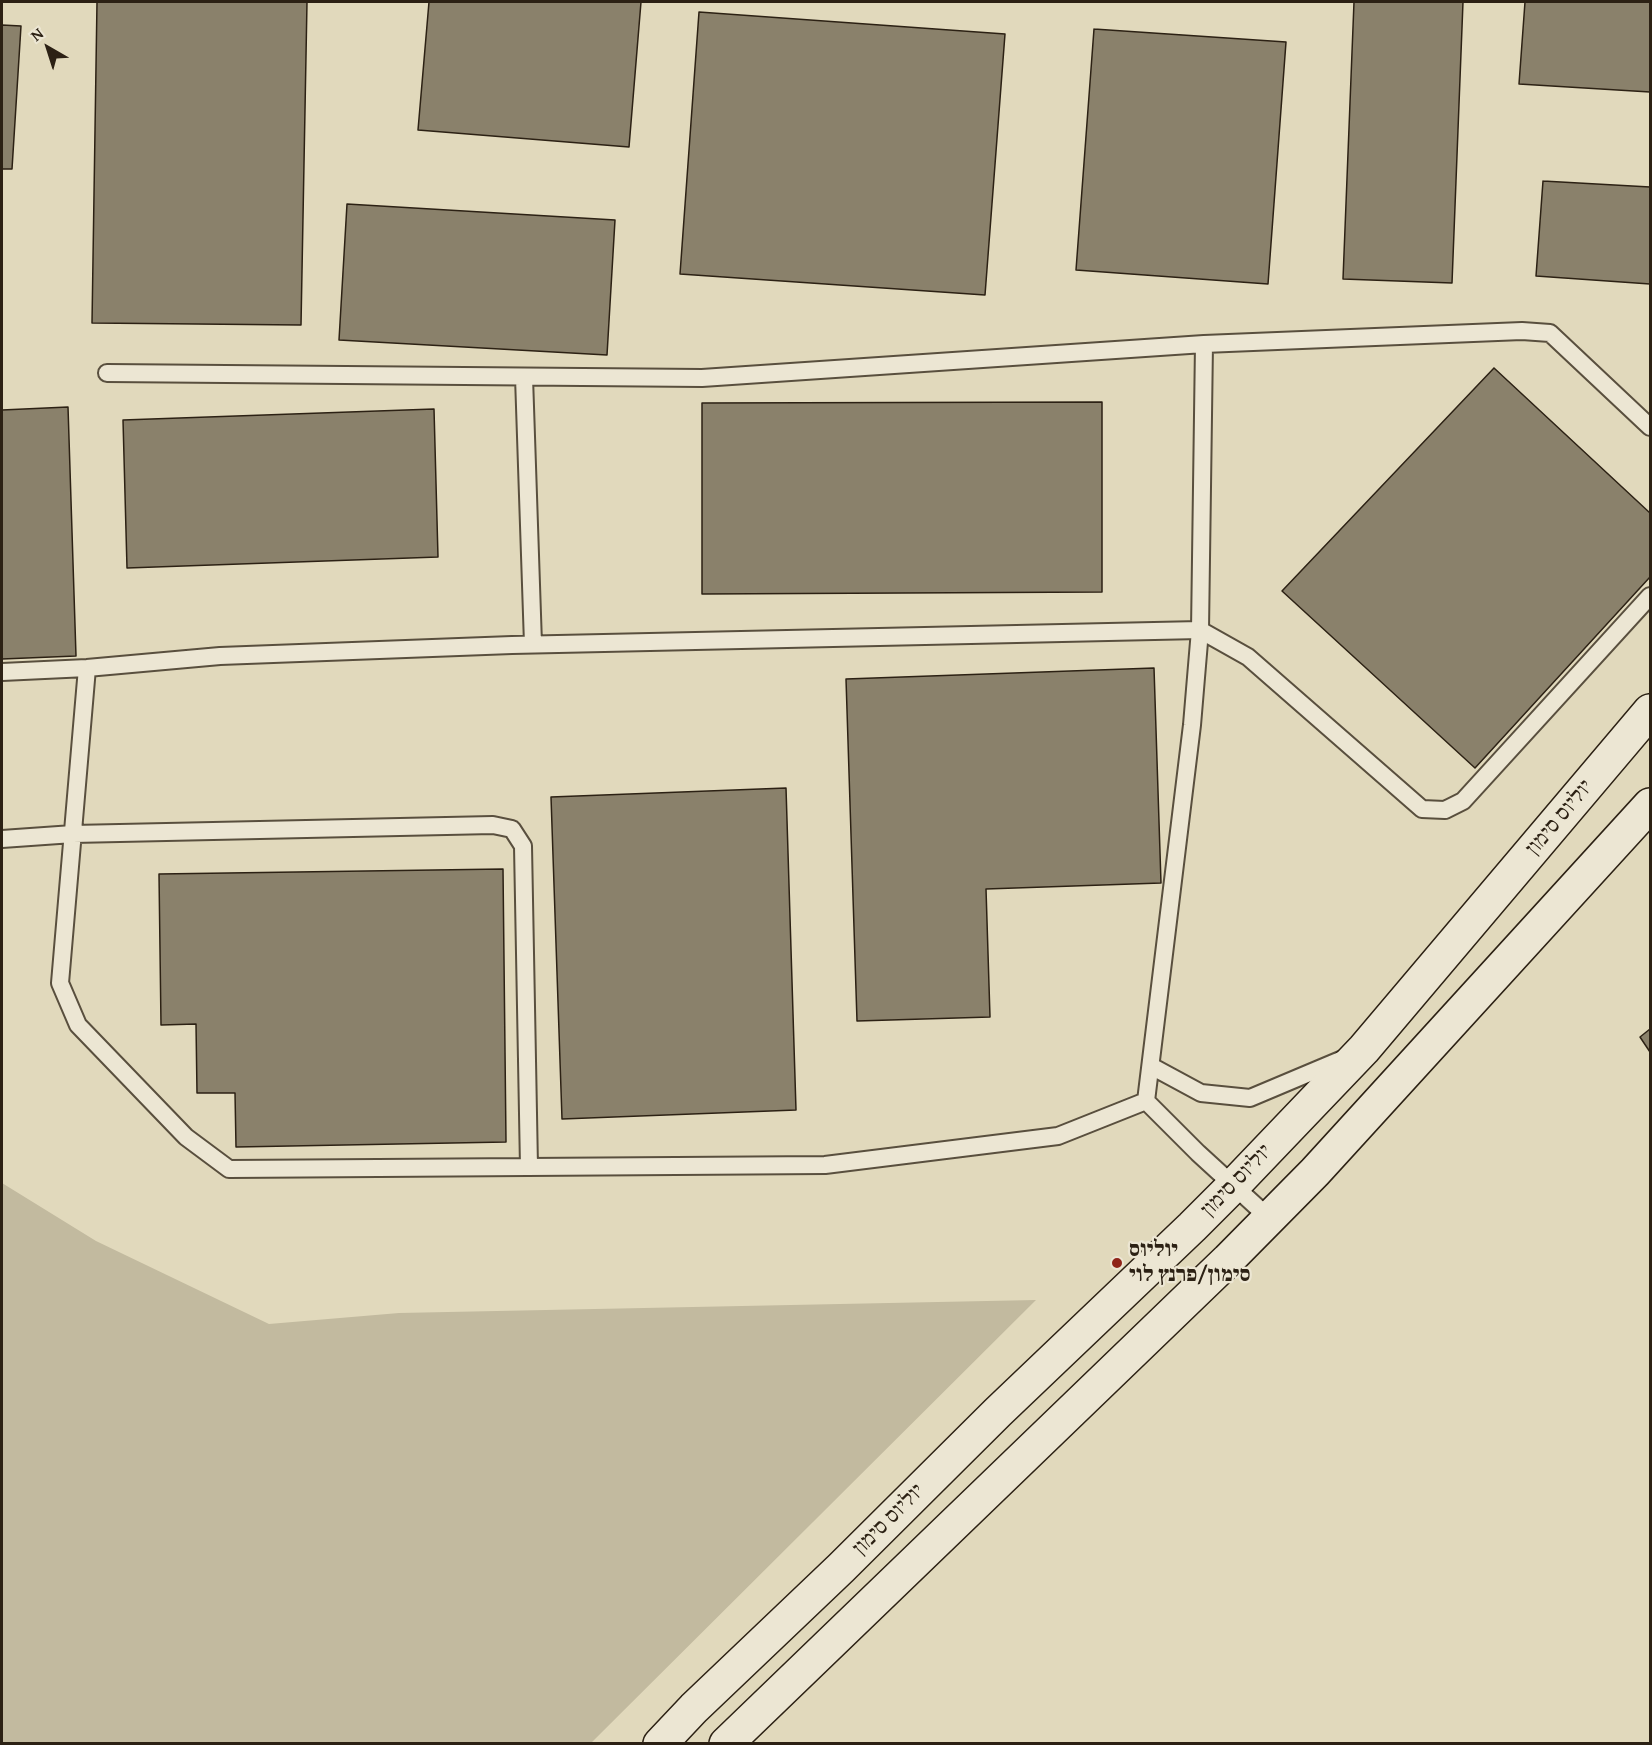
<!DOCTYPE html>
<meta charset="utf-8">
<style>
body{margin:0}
#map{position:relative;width:1652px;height:1745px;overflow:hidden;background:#e1d9bc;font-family:"Gentium Book Plus",serif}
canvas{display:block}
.frame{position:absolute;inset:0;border:3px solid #2c2114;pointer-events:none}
.north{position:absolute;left:18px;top:18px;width:60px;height:60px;-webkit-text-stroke:4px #ece6d3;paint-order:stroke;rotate:321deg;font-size:16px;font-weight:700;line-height:24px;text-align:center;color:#2c2114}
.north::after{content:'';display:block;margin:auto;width:21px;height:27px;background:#2c2114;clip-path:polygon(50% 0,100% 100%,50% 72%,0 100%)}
</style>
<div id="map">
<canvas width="1652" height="1745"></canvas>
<div class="frame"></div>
<div class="north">N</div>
</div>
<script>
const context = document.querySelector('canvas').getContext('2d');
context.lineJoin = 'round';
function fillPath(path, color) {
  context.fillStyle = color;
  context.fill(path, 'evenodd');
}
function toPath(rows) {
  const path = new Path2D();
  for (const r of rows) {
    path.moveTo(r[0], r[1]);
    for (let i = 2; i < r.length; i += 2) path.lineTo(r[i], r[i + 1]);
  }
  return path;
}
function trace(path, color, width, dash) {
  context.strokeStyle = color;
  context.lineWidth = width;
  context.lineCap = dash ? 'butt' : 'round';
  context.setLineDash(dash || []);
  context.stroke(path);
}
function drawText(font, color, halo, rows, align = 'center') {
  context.font = font + ' "Gentium Book Plus","Frank Ruhl Libre",serif';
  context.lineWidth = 4.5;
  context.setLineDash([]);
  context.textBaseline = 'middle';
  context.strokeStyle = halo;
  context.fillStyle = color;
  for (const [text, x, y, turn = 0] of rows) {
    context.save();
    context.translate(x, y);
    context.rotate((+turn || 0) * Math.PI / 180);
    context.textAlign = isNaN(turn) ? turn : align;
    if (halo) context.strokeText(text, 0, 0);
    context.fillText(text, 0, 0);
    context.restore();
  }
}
fillPath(toPath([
 [2,1183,96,1241,269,1324,399,1313,1036,1300,591,1743,2,1743]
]), '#c2ba9f');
const building = toPath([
 [97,2,307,2,301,325,92,323,97,2],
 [429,2,641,2,629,147,418,130,429,2],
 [1354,2,1463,2,1452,283,1343,279,1354,2],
 [1525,2,1650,2,1650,92,1519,84,1525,2],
 [699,12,1005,34,985,295,680,274,699,12],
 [2,25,21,26,12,169,2,169,2,25],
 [1094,29,1286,42,1268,284,1076,270,1094,29],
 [1543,181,1650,187,1650,284,1536,276,1543,181],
 [347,204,615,220,607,355,339,340,347,204],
 [1494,368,1650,513,1650,577,1475,768,1282,591,1494,368],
 [1102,402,1102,592,702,594,702,403,1102,402],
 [68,407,76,656,2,659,2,410,68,407],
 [434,409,438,557,127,568,123,420,434,409],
 [1154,668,1161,883,986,889,990,1017,857,1021,846,679,1154,668],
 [786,788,796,1110,562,1119,551,797,786,788],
 [503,869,506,1142,236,1147,235,1093,197,1093,196,1024,161,1025,159,874,503,869],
 [1650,1029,1650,1052,1640,1037,1650,1029]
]);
fillPath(building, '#8a816b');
trace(building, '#2c2114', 1.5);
const lane = toPath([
 [1204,344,1522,331,1550,333,1650,427],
 [107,373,702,378,1204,344,1200,630,1192,725,1146,1101,1198,1153,1269,1218],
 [524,377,533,644],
 [87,668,60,983,78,1025,186,1137,229,1169,825,1165,1058,1136,1146,1101],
 [2,672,87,668,220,656,512,645,1200,630,1248,657,1422,809,1445,810,1463,801,1650,596],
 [2,839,73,834,493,825,512,829,523,846,529,1167],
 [1151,1066,1201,1093,1250,1098,1345,1058]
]);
const secondary = toPath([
 [660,1744,694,1708,841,1568,998,1412,1192,1227,1234,1185,1364,1049,1650,711],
 [726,1744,1228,1260,1315,1172,1650,805]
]);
trace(lane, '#594f3e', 20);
trace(secondary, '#2c2114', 36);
trace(lane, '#ece6d3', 16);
trace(secondary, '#ece6d3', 33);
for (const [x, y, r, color] of [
 [1117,1263,6,"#8f2418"]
]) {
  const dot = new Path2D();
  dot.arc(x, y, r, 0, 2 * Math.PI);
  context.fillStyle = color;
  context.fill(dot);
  trace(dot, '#ece6d3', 2);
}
drawText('22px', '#2c2114', '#ece6d3', [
 ["יוליוס סימון",1560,818,-50],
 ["יוליוס סימון",1237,1181,-46],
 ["יוליוס סימון",889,1520,-45]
]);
drawText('bold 22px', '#2c2114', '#ece6d3', [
 ["יוליוס",1129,1250],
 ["סימון/פרנץ לוי",1129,1275]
], 'left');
</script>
